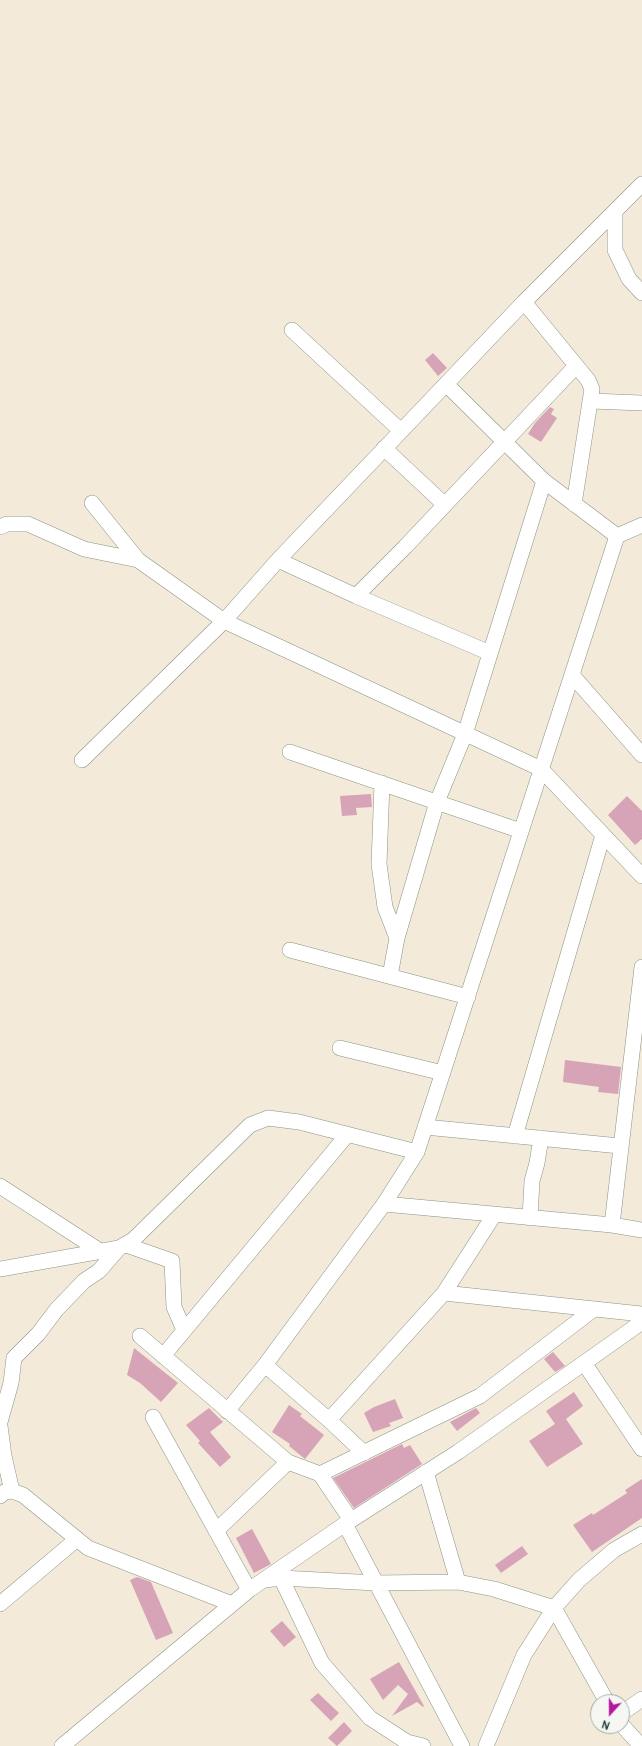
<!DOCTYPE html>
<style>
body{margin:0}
#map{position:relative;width:642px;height:1746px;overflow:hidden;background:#f3ead9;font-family:Pangolin,sans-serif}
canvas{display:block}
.north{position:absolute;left:590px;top:1694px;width:40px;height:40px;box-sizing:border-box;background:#f6f6f2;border:1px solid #a0aca6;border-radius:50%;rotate:201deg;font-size:11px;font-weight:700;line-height:16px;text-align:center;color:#1f3d34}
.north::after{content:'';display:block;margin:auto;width:14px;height:18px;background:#b5179e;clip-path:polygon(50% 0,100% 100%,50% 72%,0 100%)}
</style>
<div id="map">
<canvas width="642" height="1746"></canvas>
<div class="north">N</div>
</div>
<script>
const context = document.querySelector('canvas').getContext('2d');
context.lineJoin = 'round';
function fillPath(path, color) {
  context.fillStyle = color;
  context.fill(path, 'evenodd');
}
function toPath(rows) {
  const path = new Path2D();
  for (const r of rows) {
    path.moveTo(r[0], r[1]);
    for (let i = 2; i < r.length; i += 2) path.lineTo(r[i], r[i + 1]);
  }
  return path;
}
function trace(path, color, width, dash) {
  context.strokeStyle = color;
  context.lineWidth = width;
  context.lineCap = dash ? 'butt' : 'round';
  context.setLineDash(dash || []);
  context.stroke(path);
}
fillPath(toPath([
 [433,353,447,368,438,376,425,360],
 [550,407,554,409,551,414,557,418,541,442,528,434,535,423],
 [371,794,372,807,356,808,357,815,342,816,340,796],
 [627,796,642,811,642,839,635,845,608,815],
 [565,1060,621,1067,618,1094,598,1092,599,1087,563,1082],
 [134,1348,178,1383,161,1402,140,1383,127,1375],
 [553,1352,565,1366,555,1372,544,1359],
 [574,1392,583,1406,566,1419,583,1444,547,1467,529,1441,555,1424,546,1411],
 [395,1399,403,1418,389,1423,391,1426,373,1432,364,1413,374,1407],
 [289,1405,302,1414,300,1416,324,1435,305,1459,289,1446,290,1444,272,1432],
 [209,1408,223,1422,210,1432,231,1457,220,1467,198,1443,200,1441,186,1425],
 [476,1408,480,1413,457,1431,450,1422],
 [402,1444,404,1448,410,1445,422,1464,354,1508,333,1478],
 [642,1479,642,1518,592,1552,573,1525,592,1513,593,1515,627,1493,625,1490],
 [252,1529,271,1564,254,1573,236,1538],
 [522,1546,528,1554,501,1573,495,1565],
 [137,1577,151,1582,173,1633,156,1640,130,1580],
 [282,1621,296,1637,284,1647,270,1631],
 [399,1662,424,1706,423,1707,417,1702,392,1716,408,1694,398,1685,383,1700,370,1679],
 [318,1693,339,1713,331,1721,310,1700],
 [344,1722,352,1731,337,1746,328,1738]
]), '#d7a4b7');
const minor = toPath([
 [615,211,615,250,629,279,642,293],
 [524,302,588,380,592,389,574,504],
 [292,330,401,431],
 [446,384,544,481,617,536],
 [591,401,642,403],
 [384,448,445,505],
 [92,503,138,560,224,621,541,769,642,876],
 [0,527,7,524,28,524,84,549,138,560],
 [278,560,356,596,405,547,576,366],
 [356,596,490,653],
 [572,675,642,755],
 [290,752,521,831],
 [82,760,224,621,278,560,446,384,524,302,642,184],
 [382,783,379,864,385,907,397,938],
 [290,950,468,997],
 [390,976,397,938,437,802,465,734,544,481],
 [340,1048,443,1073],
 [425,1127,620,1146],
 [515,1136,603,835],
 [0,1186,100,1251],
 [384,1204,612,1225,642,1230],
 [530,1218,532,1181,537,1163,541,1138],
 [612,1225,642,967],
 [126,1245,172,1261,174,1307,184,1330],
 [0,1269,119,1248,133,1240,250,1125,268,1118,299,1122,417,1152],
 [444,1293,642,1314],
 [140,1336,288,1462,320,1474,351,1520],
 [163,1356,347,1135],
 [584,1363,642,1449],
 [265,1365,329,1420,364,1453],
 [227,1411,265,1365,384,1204,417,1152,617,536,642,525],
 [153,1417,249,1590],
 [329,1420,444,1293,494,1215],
 [0,1422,11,1383,14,1358,38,1334,57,1309,84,1281,99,1271,119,1248],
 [0,1426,4,1456,12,1491],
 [426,1472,458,1582],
 [320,1474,480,1396,594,1309],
 [0,1496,4,1492,12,1491,23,1495,88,1548,232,1604],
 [345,1524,462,1746],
 [216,1531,288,1462],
 [281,1578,322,1663,370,1718,407,1742,423,1746],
 [265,1580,281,1578,376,1583,458,1582,494,1589,554,1608,607,1702],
 [0,1604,77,1539],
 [622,1713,642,1699],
 [622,1725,641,1746],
 [62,1746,249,1590,345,1524,458,1452,642,1322],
 [486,1746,524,1655,554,1608,579,1580,614,1550,642,1534]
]);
trace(minor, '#899486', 16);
trace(minor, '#fff', 15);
</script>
